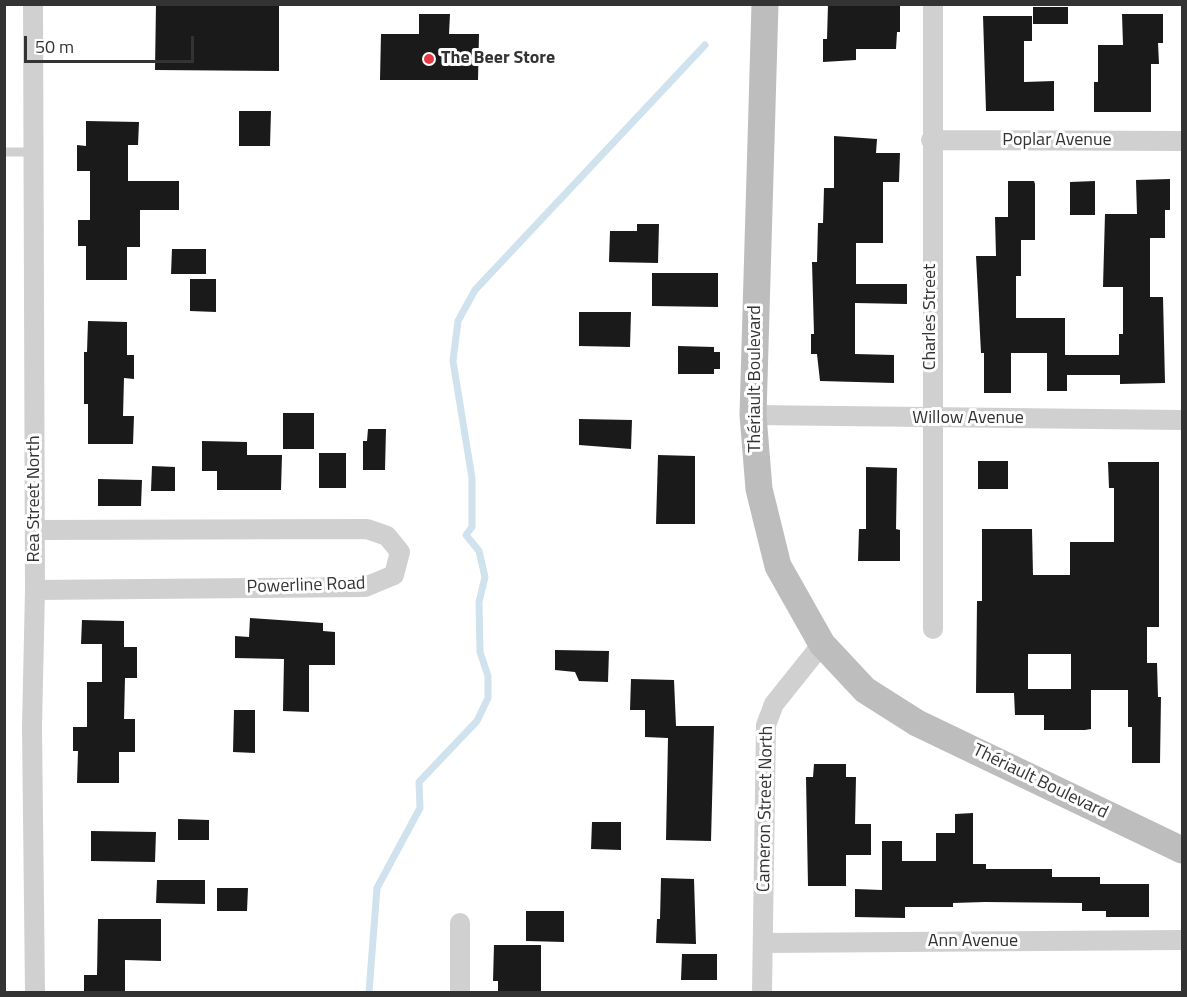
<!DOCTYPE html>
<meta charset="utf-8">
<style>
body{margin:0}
#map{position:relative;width:1187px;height:997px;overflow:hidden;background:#fff;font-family:"Titillium Web",sans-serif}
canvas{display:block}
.frame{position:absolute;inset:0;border:6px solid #333;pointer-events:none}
.scale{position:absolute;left:24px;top:36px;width:170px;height:27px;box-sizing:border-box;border:3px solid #333;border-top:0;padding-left:8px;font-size:18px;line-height:21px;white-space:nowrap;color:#333;-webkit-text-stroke:4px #fff;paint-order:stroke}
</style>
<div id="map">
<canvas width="1187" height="997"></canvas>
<div class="frame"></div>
<div class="scale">50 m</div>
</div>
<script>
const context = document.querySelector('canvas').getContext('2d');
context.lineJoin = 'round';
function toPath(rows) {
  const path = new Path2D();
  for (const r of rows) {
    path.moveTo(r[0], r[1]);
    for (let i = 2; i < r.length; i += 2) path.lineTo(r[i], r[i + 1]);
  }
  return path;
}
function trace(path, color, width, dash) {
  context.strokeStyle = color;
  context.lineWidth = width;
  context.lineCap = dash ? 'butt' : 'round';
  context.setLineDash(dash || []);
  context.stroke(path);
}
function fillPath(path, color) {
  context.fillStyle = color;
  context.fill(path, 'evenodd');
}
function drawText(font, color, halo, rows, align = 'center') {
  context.font = font + ' "Titillium Web",sans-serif';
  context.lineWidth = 6;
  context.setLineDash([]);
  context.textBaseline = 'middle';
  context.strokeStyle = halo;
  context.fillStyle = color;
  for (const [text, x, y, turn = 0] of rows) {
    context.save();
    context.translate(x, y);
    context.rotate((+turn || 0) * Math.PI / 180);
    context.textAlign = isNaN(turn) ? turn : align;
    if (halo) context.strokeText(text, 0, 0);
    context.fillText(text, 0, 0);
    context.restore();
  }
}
trace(toPath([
 [369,992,377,888,420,808,419,782,477,721,488,698,488,676,480,652,479,602,485,577,479,551,466,535,472,527,472,478,453,361,458,321,475,290,705,45]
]), '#cfe2ee', 7);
fillPath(toPath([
 [156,4,279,4,279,71,155,70],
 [828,4,900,6,900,32,897,32,896,49,856,49,856,60,823,62,823,39,827,39],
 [1033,7,1068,7,1068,24,1033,24],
 [419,14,450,14,449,34,479,34,478,80,380,80,381,34,419,34],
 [1122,14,1163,14,1163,43,1158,43,1159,64,1151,64,1151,112,1094,112,1094,82,1098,82,1098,45,1123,45],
 [983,16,1032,16,1032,41,1024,41,1024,82,1054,81,1054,111,986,111],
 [239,111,271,111,270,146,239,146],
 [86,121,139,122,138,145,128,145,128,181,179,181,179,210,140,210,140,247,127,247,127,280,86,280,86,246,78,246,78,220,90,220,90,171,77,171,77,145,86,146],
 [834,136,877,139,876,153,900,153,899,182,883,182,883,243,856,243,856,284,907,284,907,304,855,303,855,354,894,355,894,383,820,381,817,354,811,354,811,334,814,334,812,262,817,262,818,223,823,223,824,188,834,188],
 [1170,179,1170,210,1165,210,1165,238,1150,238,1150,297,1163,297,1165,383,1120,384,1120,375,1067,375,1067,391,1047,391,1047,353,1011,353,1011,393,984,393,984,353,981,353,976,256,996,256,995,217,1008,217,1008,181,1034,181,1035,184,1035,240,1021,240,1021,276,1016,276,1016,318,1065,318,1065,355,1119,355,1119,334,1123,334,1123,287,1103,287,1105,214,1137,214,1136,180],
 [1095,181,1095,215,1070,215,1070,182],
 [637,224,659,224,658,263,609,262,610,231,637,231],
 [172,249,206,249,206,274,171,274],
 [652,273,718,273,718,307,652,306],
 [190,279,216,279,216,312,190,311],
 [579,312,631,312,630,347,579,346],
 [88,321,127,322,127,355,134,355,134,379,124,378,123,416,134,416,133,444,88,444,88,404,84,404,84,352,87,352],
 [678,346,714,347,714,352,720,352,720,369,714,369,714,374,678,374],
 [283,413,314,413,314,449,283,449],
 [579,419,632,420,631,449,579,445],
 [368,429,386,429,385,470,363,470,363,441,367,441],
 [202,441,247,442,247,455,282,455,281,490,217,490,217,471,202,471],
 [319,453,346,453,346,488,319,488],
 [658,455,695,456,695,524,656,524],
 [978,461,1008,461,1008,489,978,489],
 [1108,462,1159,462,1159,627,1147,627,1147,663,1157,663,1158,697,1161,697,1160,763,1132,763,1132,727,1128,727,1128,690,1091,690,1091,729,1085,730,1044,730,1044,715,1015,715,1014,693,976,693,977,601,982,601,982,529,1032,529,1033,575,1070,575,1070,542,1114,542,1114,488,1109,488],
 [1028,654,1071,654,1071,689,1028,689],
 [152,466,175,467,175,491,151,491],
 [866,467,897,468,896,529,900,530,900,561,858,561,859,529,866,529],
 [98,479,142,480,141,506,98,506],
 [250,618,323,623,323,631,335,632,335,665,309,665,309,712,283,711,284,659,235,658,235,636,249,637],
 [82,620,124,621,124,647,137,647,137,678,125,678,124,719,135,719,135,752,119,752,119,783,77,783,78,751,73,751,73,727,87,727,87,682,102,682,102,644,81,644],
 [555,650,609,651,608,682,579,681,575,672,555,670],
 [631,679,674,680,676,726,714,726,711,841,666,840,668,738,645,737,645,710,630,710],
 [234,710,255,710,255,753,233,752],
 [814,764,846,764,846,777,856,777,855,824,871,824,871,855,846,855,846,886,808,886,806,777,813,777],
 [973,813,973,864,986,864,986,869,1052,869,1052,877,1100,877,1100,884,1149,884,1149,917,1106,917,1106,911,1082,911,1082,903,985,902,953,903,953,907,905,907,905,918,855,917,855,889,882,890,882,841,902,841,902,861,936,861,936,833,955,833,955,814],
 [178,819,209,820,209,840,178,840],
 [592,822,621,822,621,850,591,849],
 [91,831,156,832,155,862,91,861],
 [661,878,694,879,696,944,656,943,657,919,660,919],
 [157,880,205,880,205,904,156,903],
 [217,888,248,888,247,911,217,911],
 [526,911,564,911,564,942,526,941],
 [98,919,161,919,161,961,125,960,125,993,84,993,84,975,97,975],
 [494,945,541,945,541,993,498,993,498,981,493,981],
 [682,954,717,954,717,980,681,980]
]), '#1a1a1a');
trace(toPath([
 [4,152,34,152]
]), '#d0d0d0', 9);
trace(toPath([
 [33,4,35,590,32,727,35,992],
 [931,140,1182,141],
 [753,415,1182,420],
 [35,530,367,529,387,536,400,552,394,575,365,587,35,590],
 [933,629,933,4],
 [764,943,1182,940],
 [460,992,460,923],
 [762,992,766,725,774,704,822,644]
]), '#d0d0d0', 20);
trace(toPath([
 [765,4,753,415,759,489,778,566,822,644,865,690,917,723,1182,850]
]), '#bdbdbd', 27);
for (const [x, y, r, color] of [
 [429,59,6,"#e63946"]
]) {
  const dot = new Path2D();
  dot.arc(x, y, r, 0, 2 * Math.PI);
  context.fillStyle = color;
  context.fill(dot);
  trace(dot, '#fff', 2);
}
drawText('bold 18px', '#333', '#fff', [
 ["The Beer Store",441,59]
], 'left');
drawText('18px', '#333', '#fff', [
 ["Poplar Avenue",1057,141],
 ["Charles Street",931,317,-90],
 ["Thériault Boulevard",756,379,-90],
 ["Willow Avenue",968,419],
 ["Rea Street North",35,499,-90],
 ["Powerline Road",306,586,-2],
 ["Thériault Boulevard",1040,782,26],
 ["Cameron Street North",766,809,-89],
 ["Ann Avenue",973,942]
]);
</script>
